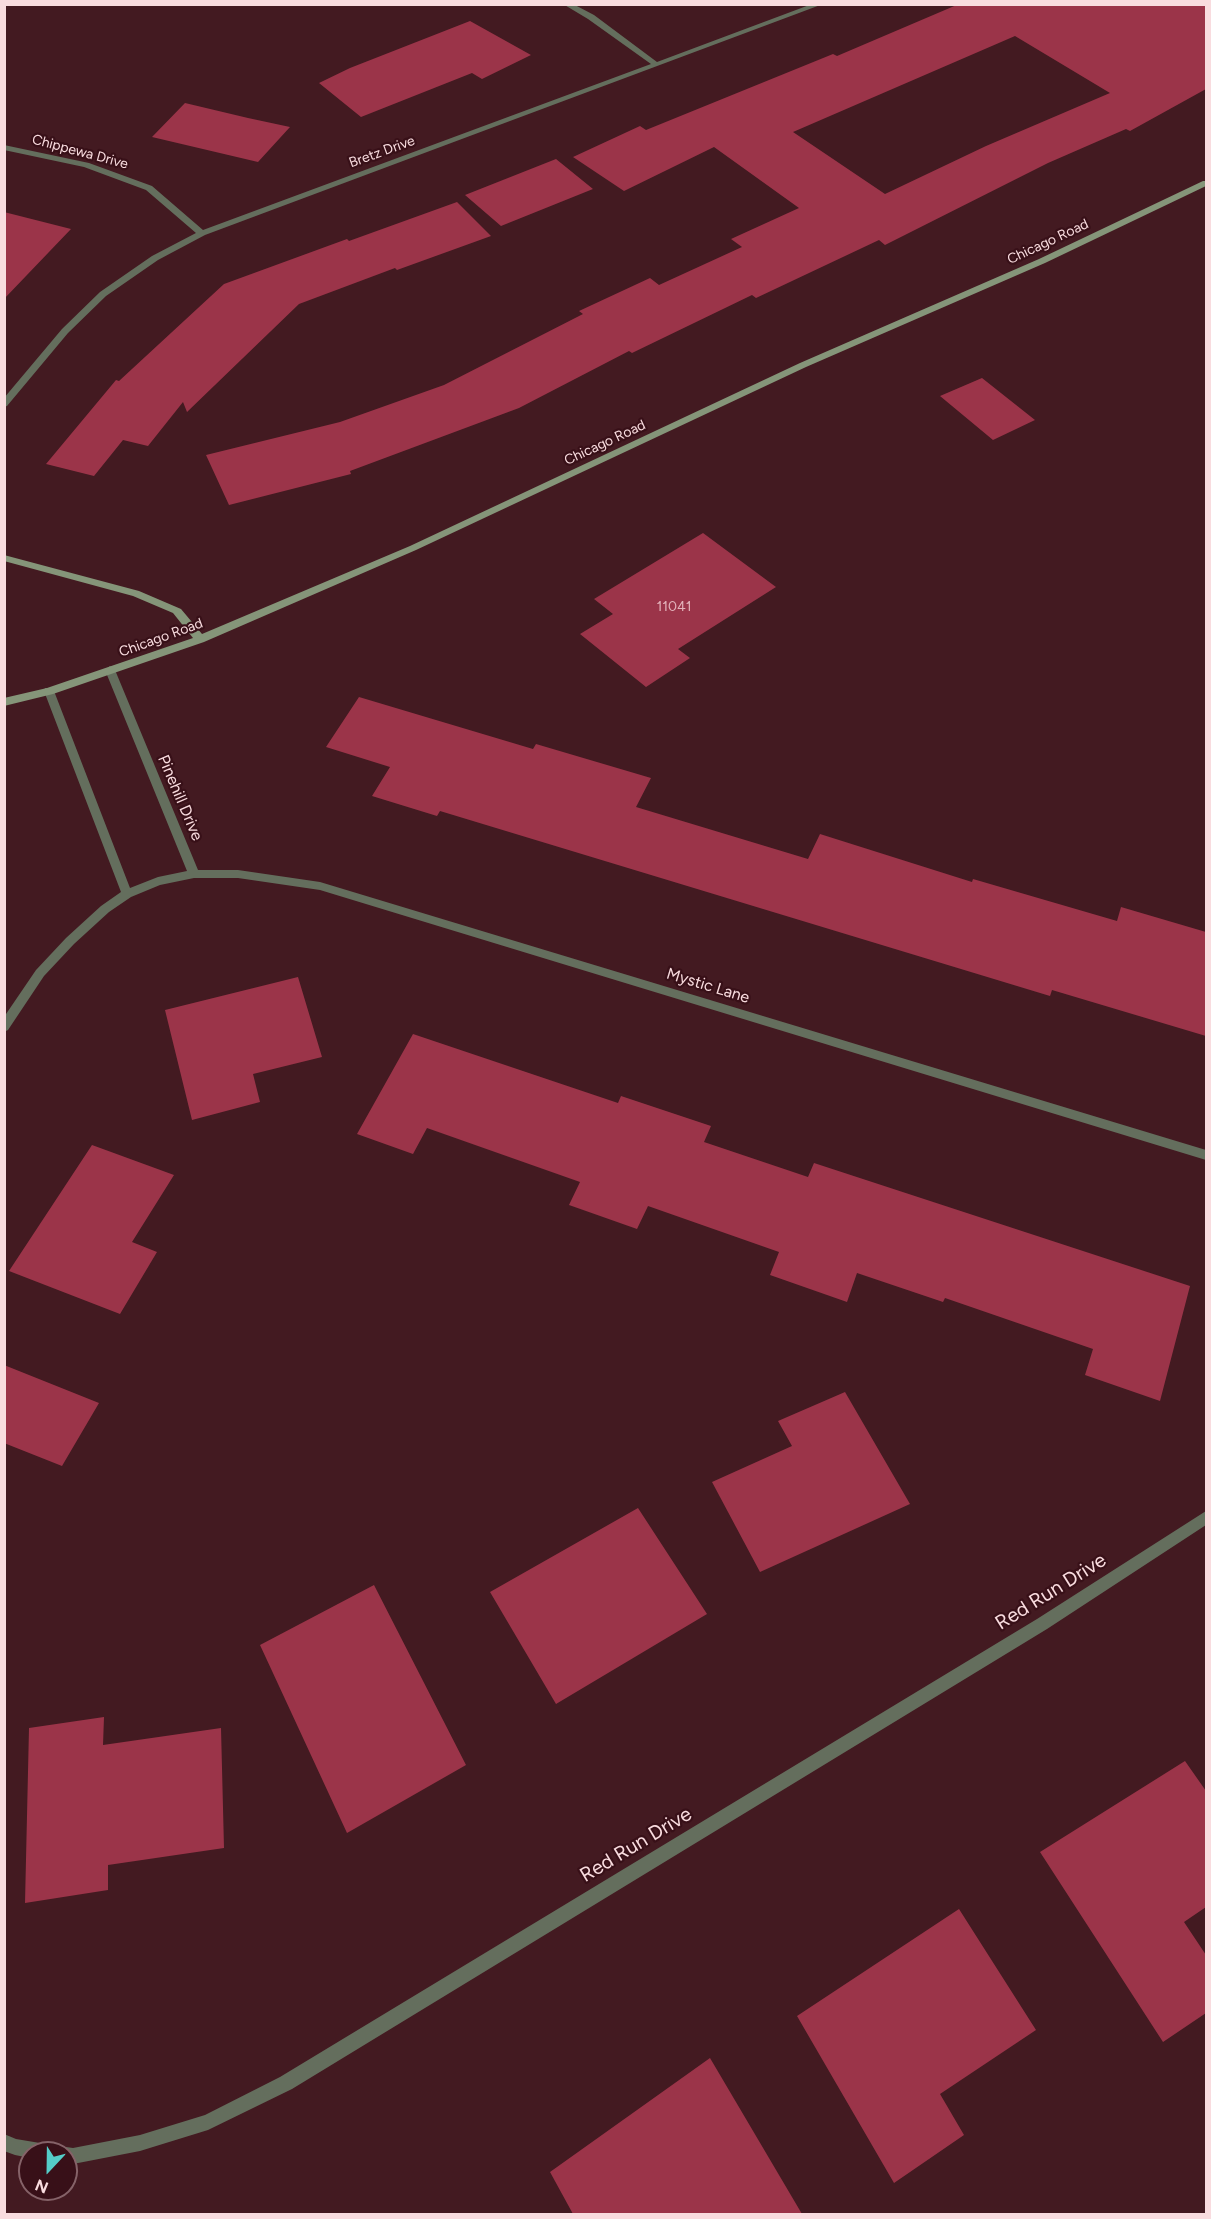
<!DOCTYPE html>
<style>
body{margin:0}
#map{position:relative;width:1211px;height:2219px;overflow:hidden;background:#431a21;font-family:Figtree,sans-serif}
canvas{display:block}
.frame{position:absolute;inset:0;border:6px solid #f9dcdf;pointer-events:none}
.north{position:absolute;left:18px;top:2141px;width:60px;height:60px;box-sizing:border-box;background:#381018;border:2px solid #856268;border-radius:50%;rotate:202deg;font-size:16px;font-weight:700;line-height:24px;text-align:center;color:#f9dcdf}
.north::after{content:'';display:block;margin:auto;width:21px;height:27px;background:#54cdc8;clip-path:polygon(50% 0,100% 100%,50% 72%,0 100%)}
</style>
<div id="map">
<canvas width="1211" height="2219"></canvas>
<div class="frame"></div>
<div class="north">N</div>
</div>
<script>
const context = document.querySelector('canvas').getContext('2d');
context.lineJoin = 'round';
function fillPath(path, color) {
  context.fillStyle = color;
  context.fill(path, 'evenodd');
}
function toPath(rows) {
  const path = new Path2D();
  for (const r of rows) {
    path.moveTo(r[0], r[1]);
    for (let i = 2; i < r.length; i += 2) path.lineTo(r[i], r[i + 1]);
  }
  return path;
}
function drawText(font, color, halo, rows, align = 'center') {
  context.font = font + ' Figtree,sans-serif';
  context.lineWidth = 4.5;
  context.setLineDash([]);
  context.textBaseline = 'middle';
  context.strokeStyle = halo;
  context.fillStyle = color;
  for (const [text, x, y, turn = 0] of rows) {
    context.save();
    context.translate(x, y);
    context.rotate((+turn || 0) * Math.PI / 180);
    context.textAlign = isNaN(turn) ? turn : align;
    if (halo) context.strokeText(text, 0, 0);
    context.fillText(text, 0, 0);
    context.restore();
  }
}
fillPath(toPath([
 [959,4,1206,4,1206,89,1130,131,1126,129,1048,163,885,245,879,240,756,298,752,295,632,353,629,351,519,408,350,471,351,474,229,505,206,455,340,422,444,385,583,314,579,311,650,278,659,285,742,247,731,239,799,208,714,147,624,191,573,157,640,126,646,130,833,54,837,56],
 [1015,36,1110,93,986,146,885,194,793,132],
 [470,21,531,55,482,79,472,73,361,117,319,83,350,68],
 [185,103,248,118,290,127,258,162,152,137],
 [556,159,593,189,501,226,465,195],
 [457,202,491,236,397,270,395,268,299,304,187,412,183,402,148,446,123,440,94,476,46,464,116,380,119,381,224,284,347,239,349,241],
 [4,212,71,229,4,299],
 [982,378,1035,420,993,440,940,396],
 [703,533,776,587,678,649,690,658,646,687,580,634,613,614,594,599],
 [359,697,533,749,536,744,651,778,636,807,808,859,820,834,972,882,973,879,1117,921,1121,907,1206,932,1206,1036,1052,990,1050,996,440,811,437,816,372,796,390,767,326,747],
 [298,977,322,1057,253,1074,260,1102,192,1120,165,1010],
 [413,1034,618,1103,621,1096,711,1126,704,1142,808,1177,814,1163,1190,1286,1160,1401,1085,1375,1093,1349,945,1298,943,1302,857,1273,847,1302,770,1275,779,1252,648,1206,637,1229,569,1205,580,1182,427,1128,413,1154,357,1134],
 [92,1145,174,1175,132,1242,157,1252,120,1314,9,1271],
 [4,1365,99,1403,62,1466,4,1443],
 [845,1392,910,1504,760,1572,712,1482,792,1446,778,1421],
 [638,1508,707,1614,556,1704,490,1592],
 [374,1585,466,1765,347,1833,260,1645],
 [104,1717,103,1745,221,1728,224,1848,108,1865,108,1890,25,1903,29,1728],
 [1185,1761,1206,1791,1206,1907,1184,1922,1206,1955,1206,2013,1163,2042,1040,1852],
 [959,1909,1036,2030,940,2094,964,2135,894,2183,797,2016],
 [710,2058,802,2214,573,2214,550,2172]
]), '#9b3449');
fillPath(toPath([
 [563,4,573,4,594,15,657,62,812,4,823,4,205,235,158,260,106,296,68,333,7,406,4,407,4,398,62,329,100,292,152,256,196,233,146,190,84,167,4,150,4,145,89,163,152,186,203,230,651,64,588,19,563,4],
 [110,666,115,670,198,870,238,870,320,882,1206,1150,1206,1160,320,890,238,878,194,878,160,885,131,897,109,912,74,944,44,976,8,1030,4,1032,4,1017,36,970,66,938,101,906,121,892,44,691,45,688,53,688,54,691,130,888,158,877,187,871,105,670,110,666],
 [1206,1511,1206,1525,1047,1629,292,2089,208,2130,140,2151,73,2164,66,2163,66,2153,30,2153,30,2158,15,2155,4,2151,4,2134,16,2139,52,2145,58,2147,59,2151,66,2147,73,2148,140,2135,205,2115,280,2077,1037,1619,1206,1511]
]), '#646e5d');
fillPath(toPath([
 [1203,181,1206,181,1206,186,1045,263,806,367,416,550,204,642,53,694,4,706,4,698,47,688,193,638,173,613,133,596,4,561,4,555,139,591,181,609,202,634,410,546,800,363,1039,259,1203,181]
]), '#859579');
drawText('14px', '#f9dcdf', '#381018', [
 ["Chippewa Drive",80,152,15],
 ["Bretz Drive",382,152,-20],
 ["Chicago Road",1048,242,-25],
 ["Chicago Road",605,443,-25],
 ["Chicago Road",161,638,-20]
]);
drawText('14px', '#e2b2ba', null, [
 ["11041",674,607]
]);
drawText('16px', '#f9dcdf', '#381018', [
 ["Pinehill Drive",180,798,67],
 ["Mystic Lane",708,986,17]
]);
drawText('20px', '#f9dcdf', '#381018', [
 ["Red Run Drive",1051,1592,-32],
 ["Red Run Drive",636,1845,-31]
]);
</script>
